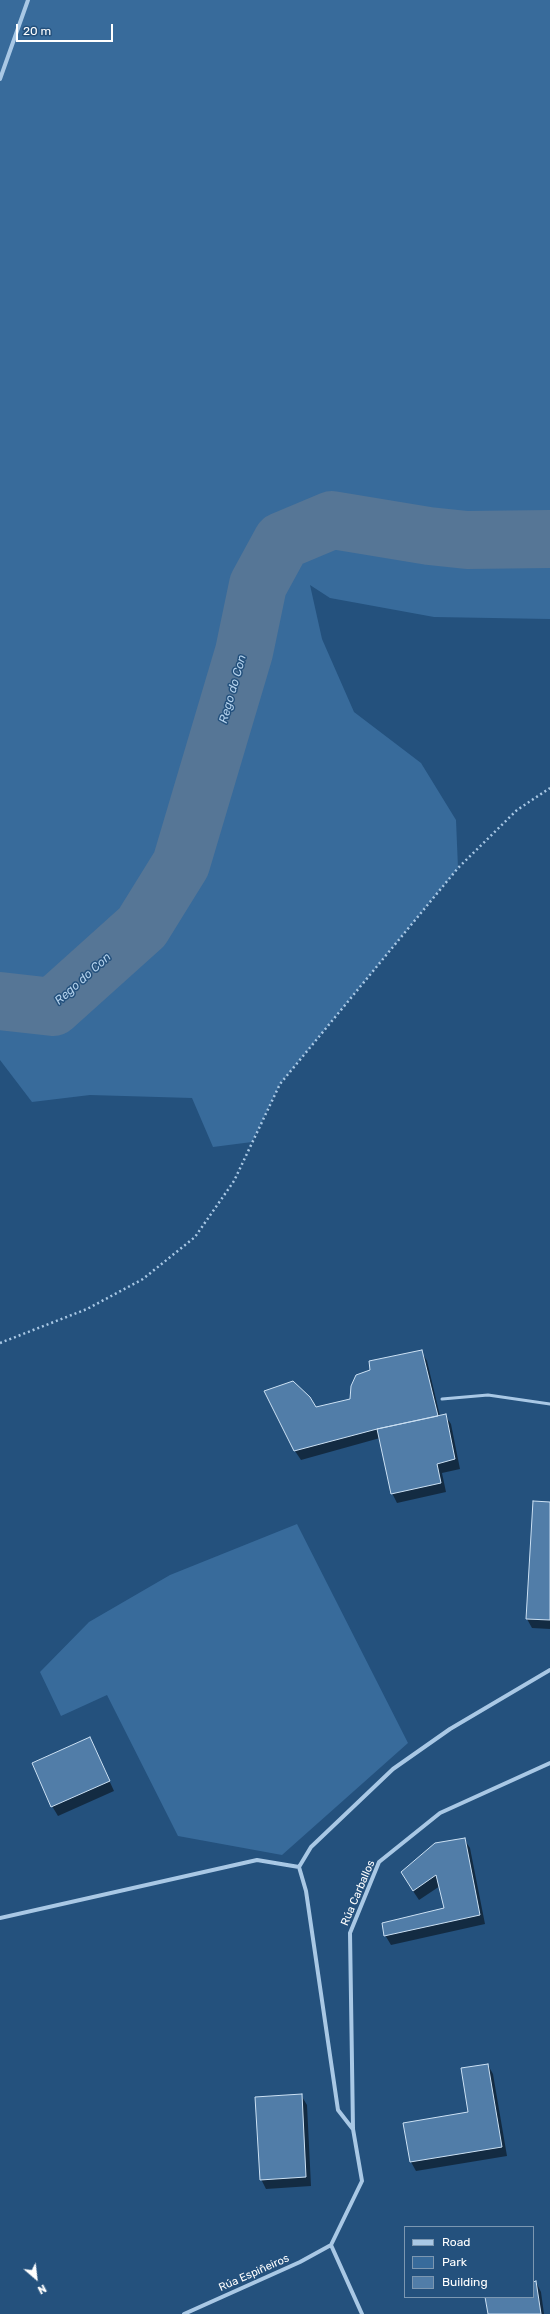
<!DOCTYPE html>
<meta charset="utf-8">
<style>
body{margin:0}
#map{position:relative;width:550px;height:2314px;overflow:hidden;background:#24517d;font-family:Rubik,sans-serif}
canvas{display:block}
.legend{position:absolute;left:404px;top:2226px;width:130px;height:72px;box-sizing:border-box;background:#24517d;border:1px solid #7c97b1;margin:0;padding:5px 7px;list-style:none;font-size:12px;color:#fff}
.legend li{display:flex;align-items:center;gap:8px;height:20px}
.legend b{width:20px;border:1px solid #7c97b1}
.north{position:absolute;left:16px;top:2258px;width:40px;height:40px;-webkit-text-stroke:3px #24517d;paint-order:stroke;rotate:152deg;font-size:11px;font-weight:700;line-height:16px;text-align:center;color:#fff}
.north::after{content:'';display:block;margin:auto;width:14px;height:18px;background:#fff;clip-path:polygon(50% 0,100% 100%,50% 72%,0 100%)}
.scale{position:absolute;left:16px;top:24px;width:97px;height:18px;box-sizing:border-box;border:2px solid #fff;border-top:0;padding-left:5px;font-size:12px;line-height:14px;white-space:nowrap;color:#fff;-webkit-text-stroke:3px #24517d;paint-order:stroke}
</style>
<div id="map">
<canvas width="550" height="2314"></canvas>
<ul class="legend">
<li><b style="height:5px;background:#a9c8e5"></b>Road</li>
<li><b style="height:11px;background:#386b9b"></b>Park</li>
<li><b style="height:11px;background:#517da8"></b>Building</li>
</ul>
<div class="north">N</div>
<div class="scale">20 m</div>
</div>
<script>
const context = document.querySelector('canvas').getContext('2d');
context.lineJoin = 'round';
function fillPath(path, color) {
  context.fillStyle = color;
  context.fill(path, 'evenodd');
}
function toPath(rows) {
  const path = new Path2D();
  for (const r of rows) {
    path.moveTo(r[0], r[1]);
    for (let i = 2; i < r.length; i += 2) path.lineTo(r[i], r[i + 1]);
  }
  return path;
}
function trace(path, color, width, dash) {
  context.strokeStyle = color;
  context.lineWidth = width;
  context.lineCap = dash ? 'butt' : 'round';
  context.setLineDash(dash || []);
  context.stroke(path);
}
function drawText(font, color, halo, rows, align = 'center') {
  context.font = font + ' Rubik,sans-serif';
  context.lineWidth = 3;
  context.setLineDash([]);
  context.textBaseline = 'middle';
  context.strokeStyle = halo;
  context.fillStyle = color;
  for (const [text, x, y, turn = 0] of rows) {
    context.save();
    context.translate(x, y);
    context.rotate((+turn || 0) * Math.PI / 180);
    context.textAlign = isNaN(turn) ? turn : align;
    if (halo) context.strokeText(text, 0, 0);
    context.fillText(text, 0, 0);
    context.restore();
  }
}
fillPath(toPath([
 [0,0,550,0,550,619,434,617,330,598,310,585,322,639,354,712,421,763,456,820,458,868,280,1084,252,1142,213,1147,192,1098,90,1095,32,1102,0,1060],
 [297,1524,408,1743,282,1855,178,1836,107,1695,61,1716,40,1672,89,1622,170,1575]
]), '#386b9b');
fillPath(toPath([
 [421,1351,427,1361,440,1416,445,1415,451,1424,460,1469,442,1473,446,1492,397,1503,392,1493,380,1438,301,1460,295,1451,315,1408,351,1399],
 [550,1503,550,1629,532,1628,527,1619],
 [90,1738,114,1791,58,1816,52,1806],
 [464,1839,470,1848,485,1924,391,1945,385,1935,445,1908,440,1886,419,1900,407,1882],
 [488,2065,493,2074,507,2156,416,2171,411,2162,405,2124,469,2113],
 [301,2095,307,2105,311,2186,266,2189,261,2179],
 [536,2282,541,2292,544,2314,489,2314,486,2297,533,2297,533,2283]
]), '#0007');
trace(toPath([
 [0,1001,53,1007,142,927,181,864,244,652,258,585,282,541,332,520,429,536,467,540,550,539]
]), '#567696', 58);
const building = toPath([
 [422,1350,438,1416,377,1429,294,1451,264,1391,293,1381,310,1397,316,1407,350,1399,351,1386,356,1375,370,1370,369,1361,422,1350],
 [446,1414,455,1459,437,1464,441,1483,391,1494,377,1429,446,1414],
 [533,1501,550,1502,550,1620,526,1619,533,1501],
 [90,1737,110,1781,51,1807,32,1763,90,1737],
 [465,1838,480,1915,384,1936,382,1923,444,1908,436,1875,413,1891,401,1872,435,1843,465,1838],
 [488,2064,502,2147,410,2162,403,2123,468,2112,461,2068,488,2064],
 [302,2094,306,2177,260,2180,255,2097,302,2094],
 [536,2281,541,2314,488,2314,485,2297,533,2297,533,2282,536,2281]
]);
fillPath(building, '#517da8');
trace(building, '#cce1f4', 1);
trace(toPath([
 [0,1343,87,1309,143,1279,195,1237,234,1181,280,1084,458,868,517,810,550,788]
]), '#a9c8e5', 2.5, [2, 3]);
trace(toPath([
 [442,1399,488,1395,550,1404]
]), '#a9c8e5', 3);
trace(toPath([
 [0,79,28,0],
 [299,1867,311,1847,393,1769,450,1729,550,1670],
 [0,1918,257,1860,299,1867,306,1891,338,2110,352,2128],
 [184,2314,300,2262,331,2245],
 [362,2314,331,2245,362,2181,353,2129,350,1933,379,1862,440,1813,550,1763]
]), '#a9c8e5', 4);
drawText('11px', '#fff', '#24517d', [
 ["Rúa Carballos",358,1893,-67],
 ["Rúa Espiñeiros",254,2273,-24]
]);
drawText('italic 12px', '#b4d2ed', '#24517d', [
 ["Rego do Con",233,689,-74],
 ["Rego do Con",83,979,-42]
]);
</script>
